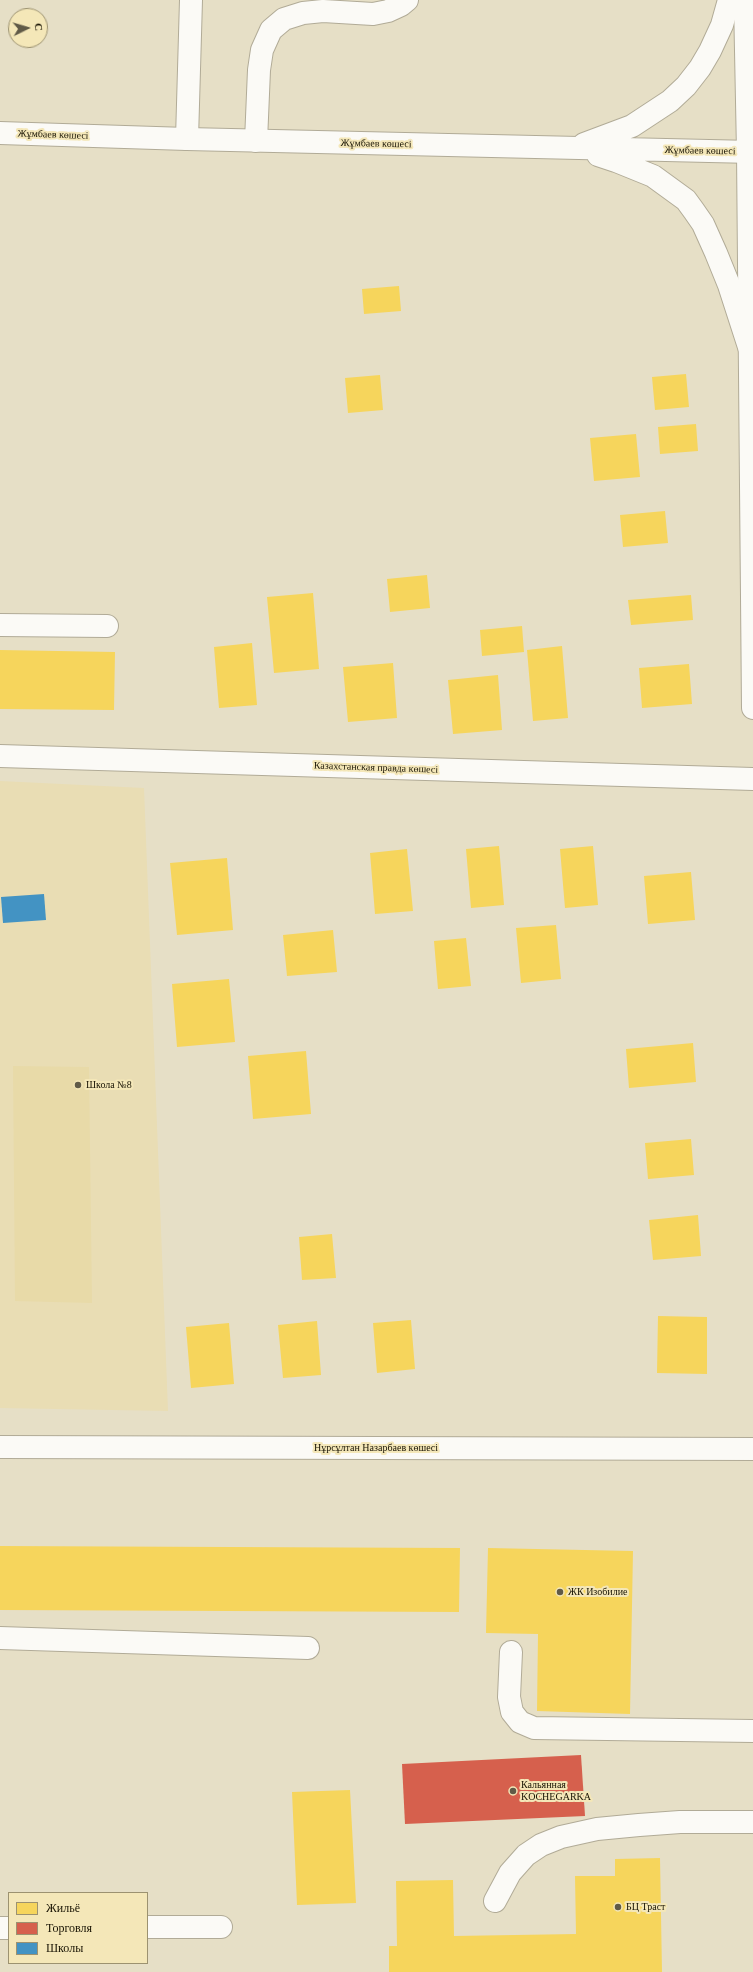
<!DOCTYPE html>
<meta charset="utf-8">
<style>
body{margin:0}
#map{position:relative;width:753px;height:1972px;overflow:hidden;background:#e6dfc6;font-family:Georgia,serif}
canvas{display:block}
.legend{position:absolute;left:8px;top:1892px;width:140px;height:72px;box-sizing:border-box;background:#f4e7b8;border:1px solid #9c9270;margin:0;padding:5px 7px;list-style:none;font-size:12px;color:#181303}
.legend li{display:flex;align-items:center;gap:8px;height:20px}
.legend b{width:20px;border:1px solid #9c9270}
.north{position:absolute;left:8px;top:8px;width:40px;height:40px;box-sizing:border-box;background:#f4e7b8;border:1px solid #9c9270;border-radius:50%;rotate:85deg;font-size:11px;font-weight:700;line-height:16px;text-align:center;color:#181303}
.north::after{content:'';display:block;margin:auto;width:14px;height:18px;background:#605a47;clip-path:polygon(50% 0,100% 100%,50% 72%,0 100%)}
</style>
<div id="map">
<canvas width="753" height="1972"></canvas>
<ul class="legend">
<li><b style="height:11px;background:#f6d55c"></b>Жильё</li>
<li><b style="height:11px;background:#d6604d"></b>Торговля</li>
<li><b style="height:11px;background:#4393c3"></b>Школы</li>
</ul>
<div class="north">С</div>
</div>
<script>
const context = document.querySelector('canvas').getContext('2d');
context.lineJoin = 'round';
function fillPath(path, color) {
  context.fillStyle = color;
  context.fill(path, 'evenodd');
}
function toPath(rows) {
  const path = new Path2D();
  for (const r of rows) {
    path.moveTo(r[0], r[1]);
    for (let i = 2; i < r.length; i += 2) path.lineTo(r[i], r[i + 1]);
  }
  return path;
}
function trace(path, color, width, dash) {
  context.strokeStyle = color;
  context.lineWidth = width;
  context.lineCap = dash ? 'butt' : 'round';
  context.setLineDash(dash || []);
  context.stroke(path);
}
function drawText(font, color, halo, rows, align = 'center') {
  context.font = font + ' Georgia,serif';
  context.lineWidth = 4;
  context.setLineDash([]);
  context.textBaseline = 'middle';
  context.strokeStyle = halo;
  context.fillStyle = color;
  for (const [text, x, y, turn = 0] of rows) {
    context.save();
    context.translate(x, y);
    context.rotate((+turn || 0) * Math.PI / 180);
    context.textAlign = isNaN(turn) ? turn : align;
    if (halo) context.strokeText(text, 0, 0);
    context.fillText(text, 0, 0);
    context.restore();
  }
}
fillPath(toPath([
 [0,781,144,788,168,1411,0,1408]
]), '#e9ddb4');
fillPath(toPath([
 [13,1066,89,1067,92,1303,15,1301]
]), '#e8daa8');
fillPath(toPath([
 [399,286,401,311,364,314,362,289],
 [686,374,689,407,655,410,652,377],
 [380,375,383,410,348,413,345,378],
 [696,424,698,451,660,454,658,427],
 [636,434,640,477,594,481,590,438],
 [665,511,668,543,623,547,620,515],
 [427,575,430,608,390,612,387,579],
 [313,593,319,669,274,673,267,597],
 [691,595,693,620,631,625,628,600],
 [522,626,524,652,482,656,480,630],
 [252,643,257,705,219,708,214,647],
 [562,646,568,718,533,721,527,650],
 [0,650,115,652,114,710,0,709],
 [393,663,397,718,348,722,343,667],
 [689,664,692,704,642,708,639,668],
 [498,675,502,730,453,734,448,680],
 [499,846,504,905,471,908,466,849],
 [593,846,598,905,565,908,560,849],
 [407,849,413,911,375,914,370,853],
 [227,858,233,930,177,935,170,863],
 [691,872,695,920,648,924,644,876],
 [556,925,561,979,521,983,516,928],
 [333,930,337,972,287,976,283,935],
 [466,938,471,986,438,989,434,941],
 [229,979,235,1042,177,1047,172,984],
 [693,1043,696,1082,629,1088,626,1049],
 [306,1051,311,1114,253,1119,248,1056],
 [691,1139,694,1175,648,1179,645,1143],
 [698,1215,701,1256,653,1260,649,1220],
 [332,1234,336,1278,302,1280,299,1237],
 [658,1316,707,1317,707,1374,657,1373],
 [411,1320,415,1369,377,1373,373,1323],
 [317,1321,321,1375,283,1378,278,1325],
 [229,1323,234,1384,191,1388,186,1327],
 [0,1546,460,1548,459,1612,0,1610],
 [488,1548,633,1551,630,1714,537,1711,538,1634,486,1633],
 [350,1790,356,1903,297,1905,292,1792],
 [660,1858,662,1972,389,1972,389,1946,397,1946,396,1881,453,1880,454,1936,576,1934,575,1876,615,1876,615,1859]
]), '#f6d55c');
fillPath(toPath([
 [581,1755,585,1816,405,1824,402,1764]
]), '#d6604d');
fillPath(toPath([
 [44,894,46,920,3,923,1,897]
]), '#4393c3');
const minor = toPath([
 [745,0,748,152,753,708],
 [187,139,191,0],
 [256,141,259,70,262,50,271,30,284,19,303,13,323,11,373,14,388,11,401,5,407,0],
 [0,625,107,626],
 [0,756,753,779],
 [0,1638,308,1648],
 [511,1652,509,1697,512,1712,520,1722,534,1728,753,1731],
 [495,1901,510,1873,526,1855,541,1845,561,1837,597,1829,639,1825,680,1822,753,1822],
 [147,1927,221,1927],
 [0,1928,9,1928]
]);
const major = toPath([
 [0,133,187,139,753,152],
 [584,144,632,126,670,101,686,86,700,68,710,51,722,25,729,0],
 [598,155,616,161,653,176,686,200,694,211,703,224,716,253,729,285,750,350],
 [0,1447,753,1449]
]);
trace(minor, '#b1ab97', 24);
trace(major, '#b1ab97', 24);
trace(minor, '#fbfaf6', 22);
trace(major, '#fbfaf6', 22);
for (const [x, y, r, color] of [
 [78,1085,4,"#605a47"],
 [560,1592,4,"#605a47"],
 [513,1791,4,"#605a47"],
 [618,1907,4,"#605a47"]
]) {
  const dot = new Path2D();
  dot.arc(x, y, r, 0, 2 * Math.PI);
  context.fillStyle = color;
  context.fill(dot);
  trace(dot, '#f4e7b8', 1.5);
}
drawText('10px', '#181303', '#f4e7b8', [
 ["Жұмбаев көшесі",53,135,2],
 ["Жұмбаев көшесі",376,144,1],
 ["Жұмбаев көшесі",700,151,1],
 ["Казахстанская правда көшесі",376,768,2],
 ["Нұрсұлтан Назарбаев көшесі",376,1448]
]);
drawText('10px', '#181303', '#f4e7b8', [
 ["Школа №8",86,1085],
 ["ЖК Изобилие",568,1592],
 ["Кальянная",521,1785],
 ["KOCHEGARKA",521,1797],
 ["БЦ Траст",626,1907]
], 'left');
</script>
